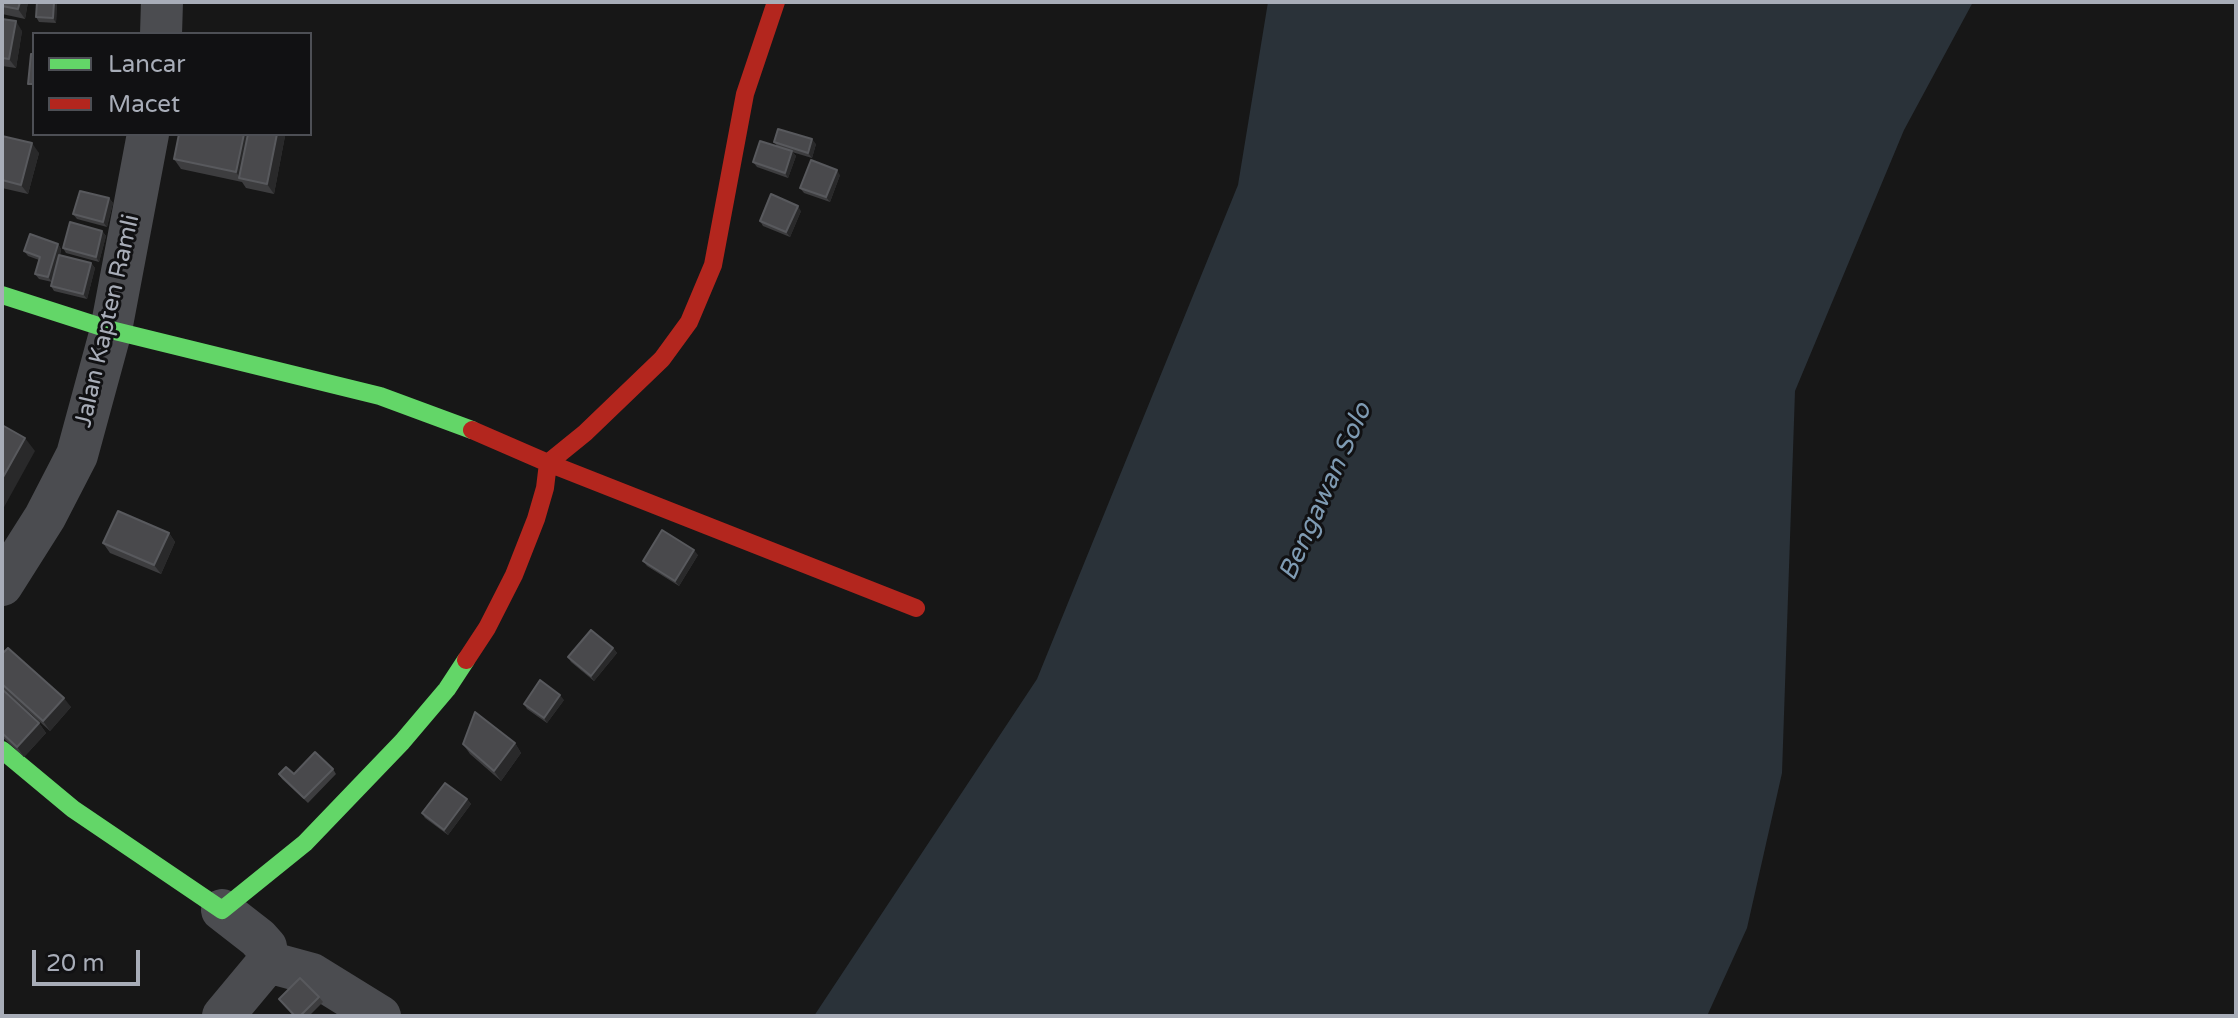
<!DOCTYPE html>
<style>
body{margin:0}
#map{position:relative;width:2238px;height:1018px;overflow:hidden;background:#171717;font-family:"Varela Round",sans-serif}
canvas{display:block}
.frame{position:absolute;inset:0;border:4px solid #a8adb8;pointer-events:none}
.legend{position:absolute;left:32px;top:32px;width:280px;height:104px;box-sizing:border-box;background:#111113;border:2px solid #4d4f55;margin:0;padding:10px 14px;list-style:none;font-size:24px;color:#a8adb8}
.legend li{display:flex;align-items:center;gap:16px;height:40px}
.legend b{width:40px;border:2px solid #4d4f55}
.scale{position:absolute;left:32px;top:950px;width:108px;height:36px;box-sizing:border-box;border:4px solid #a8adb8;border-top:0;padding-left:10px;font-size:24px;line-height:28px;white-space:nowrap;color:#a8adb8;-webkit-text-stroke:6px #111113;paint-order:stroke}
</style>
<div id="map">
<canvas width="2238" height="1018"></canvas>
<div class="frame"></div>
<ul class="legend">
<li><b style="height:10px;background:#63d668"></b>Lancar</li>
<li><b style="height:10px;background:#b3261e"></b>Macet</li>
</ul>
<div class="scale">20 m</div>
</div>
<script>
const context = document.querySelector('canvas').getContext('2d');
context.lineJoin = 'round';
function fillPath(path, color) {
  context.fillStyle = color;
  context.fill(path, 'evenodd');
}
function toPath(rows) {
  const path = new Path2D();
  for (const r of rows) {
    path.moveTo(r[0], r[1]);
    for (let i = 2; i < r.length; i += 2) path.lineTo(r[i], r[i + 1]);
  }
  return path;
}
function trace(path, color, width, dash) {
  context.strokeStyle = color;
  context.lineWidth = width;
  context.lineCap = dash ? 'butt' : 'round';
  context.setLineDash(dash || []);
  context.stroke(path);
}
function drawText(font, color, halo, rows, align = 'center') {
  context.font = font + ' "Varela Round",sans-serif';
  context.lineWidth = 6;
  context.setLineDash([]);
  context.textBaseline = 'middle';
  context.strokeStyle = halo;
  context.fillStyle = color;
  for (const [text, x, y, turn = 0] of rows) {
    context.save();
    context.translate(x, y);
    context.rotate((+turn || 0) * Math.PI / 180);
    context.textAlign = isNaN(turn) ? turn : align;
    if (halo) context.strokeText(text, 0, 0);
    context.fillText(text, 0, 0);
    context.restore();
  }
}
fillPath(toPath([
 [1268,2,1973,2,1904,130,1795,391,1782,773,1747,928,1707,1016,814,1016,1037,679,1238,185]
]), '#2a3239');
trace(toPath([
 [161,34,162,2],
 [2,585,45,517,77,455,111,330,148,134],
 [222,910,258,938,266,947,268,962,223,1016],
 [268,962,312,974,380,1016]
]), '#4b4c50', 42);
trace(toPath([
 [2,295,111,330,380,396,472,430],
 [2,750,73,809,222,910,305,843,402,742,447,689,466,660]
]), '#63d668', 18);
trace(toPath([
 [472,430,548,463,585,433,662,359,689,322,713,265,745,94,776,2],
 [466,660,487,628,514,575,536,519,545,488,548,463,916,608]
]), '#b3261e', 18);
fillPath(toPath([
 [2,2,28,2,25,19,2,14],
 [57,2,56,23,39,22,36,17],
 [2,19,22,31,16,68,2,66],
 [2,136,39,153,28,194,2,188],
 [285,136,274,194,246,188,242,182,181,169,174,159],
 [774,142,816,144,812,158,792,152,796,156,788,178,757,167,753,162,777,146],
 [840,175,830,202,804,193,800,188],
 [109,198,113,203,107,227,77,219,73,214],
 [801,211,790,237,763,226,760,221],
 [102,231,106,236,99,262,66,253,63,248],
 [58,244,61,249,60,256,91,263,95,268,87,299,54,291,51,286,52,282,39,279,35,274,39,260,28,256,24,251],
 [169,533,175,542,161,574,110,553,103,543],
 [698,555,679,586,647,566,643,561],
 [613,648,617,653,594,681,571,662,568,657],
 [2,654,71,707,50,731,2,688],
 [2,689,39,723,46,733,24,757,2,737],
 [564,700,547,723,527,709,524,704],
 [515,743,521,753,501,781,470,754,463,744],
 [333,769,336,774,308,803,282,779,279,774,294,774],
 [467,799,471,804,448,835,425,818,422,813],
 [319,997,323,1002,309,1016,294,1016,279,999]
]), '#3d3d3f');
fillPath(toPath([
 [20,2,28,2,25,19,18,9],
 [54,2,57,2,56,23,53,18],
 [16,21,22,31,16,68,9,59],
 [244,134,253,134,240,178,236,172],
 [277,134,284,134,285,136,274,194,267,184],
 [812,139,816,144,812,158,808,153],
 [32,143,39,153,28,194,21,185],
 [792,151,796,156,788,178,785,173],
 [837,170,840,175,830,202,826,197],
 [109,198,113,203,107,227,103,222],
 [798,206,801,211,790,237,786,232],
 [102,231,106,236,99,262,96,257],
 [58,244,61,249,52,282,48,277],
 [91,263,95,268,87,299,83,294],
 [25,438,35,451,3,509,2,479],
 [169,533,175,542,161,574,154,565],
 [694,550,698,555,679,586,675,581],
 [613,648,617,653,594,681,591,676],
 [560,695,564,700,547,723,544,718],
 [64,698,71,707,50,731,43,721],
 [39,723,46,733,24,757,17,747],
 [515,743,521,753,501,781,494,771],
 [467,799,471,804,448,835,444,830]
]), '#29292a');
const building = toPath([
 [2,2,20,2,18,9,2,6,2,2],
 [37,2,54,2,53,18,36,17,37,2],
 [2,19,16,21,9,59,2,58,2,19],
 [31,54,34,54,34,84,28,84,31,54],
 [778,129,812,139,808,153,774,142,778,129],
 [179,134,244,134,236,172,174,159,179,134],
 [248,134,277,134,267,184,239,178,248,134],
 [2,136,32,143,21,185,2,180,2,136],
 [760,141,792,151,785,173,753,162,760,141],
 [811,160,837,170,826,197,800,188,811,160],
 [80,191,109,198,103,222,73,214,80,191],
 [771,194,798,206,786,232,760,221,771,194],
 [70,222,102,231,96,257,63,248,70,222],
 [30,234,58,244,48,277,35,274,40,257,24,251,30,234],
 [59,255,91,263,83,294,51,286,59,255],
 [2,425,25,438,2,479,2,425],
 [118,511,169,533,154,565,103,543,118,511],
 [662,530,694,550,675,581,643,561,662,530],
 [591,630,613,648,591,676,568,657,591,630],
 [8,648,64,698,43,721,2,684,2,654,8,648],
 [540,680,560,695,544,718,524,704,540,680],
 [2,689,39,723,17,747,2,733,2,689],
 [475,712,515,743,494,771,463,744,475,712],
 [315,752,333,769,304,798,279,774,286,767,294,774,315,752],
 [445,783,467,799,444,830,422,813,445,783],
 [300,978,319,997,300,1016,295,1016,279,999,300,978]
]);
fillPath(building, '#49494c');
trace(building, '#58595d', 2);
drawText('24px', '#a8adb8', '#111113', [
 ["Jalan Kapten Ramli",108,321,-77]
]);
drawText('italic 26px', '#7f9bb3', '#111113', [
 ["Bengawan Solo",1326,492,-66]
]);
</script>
